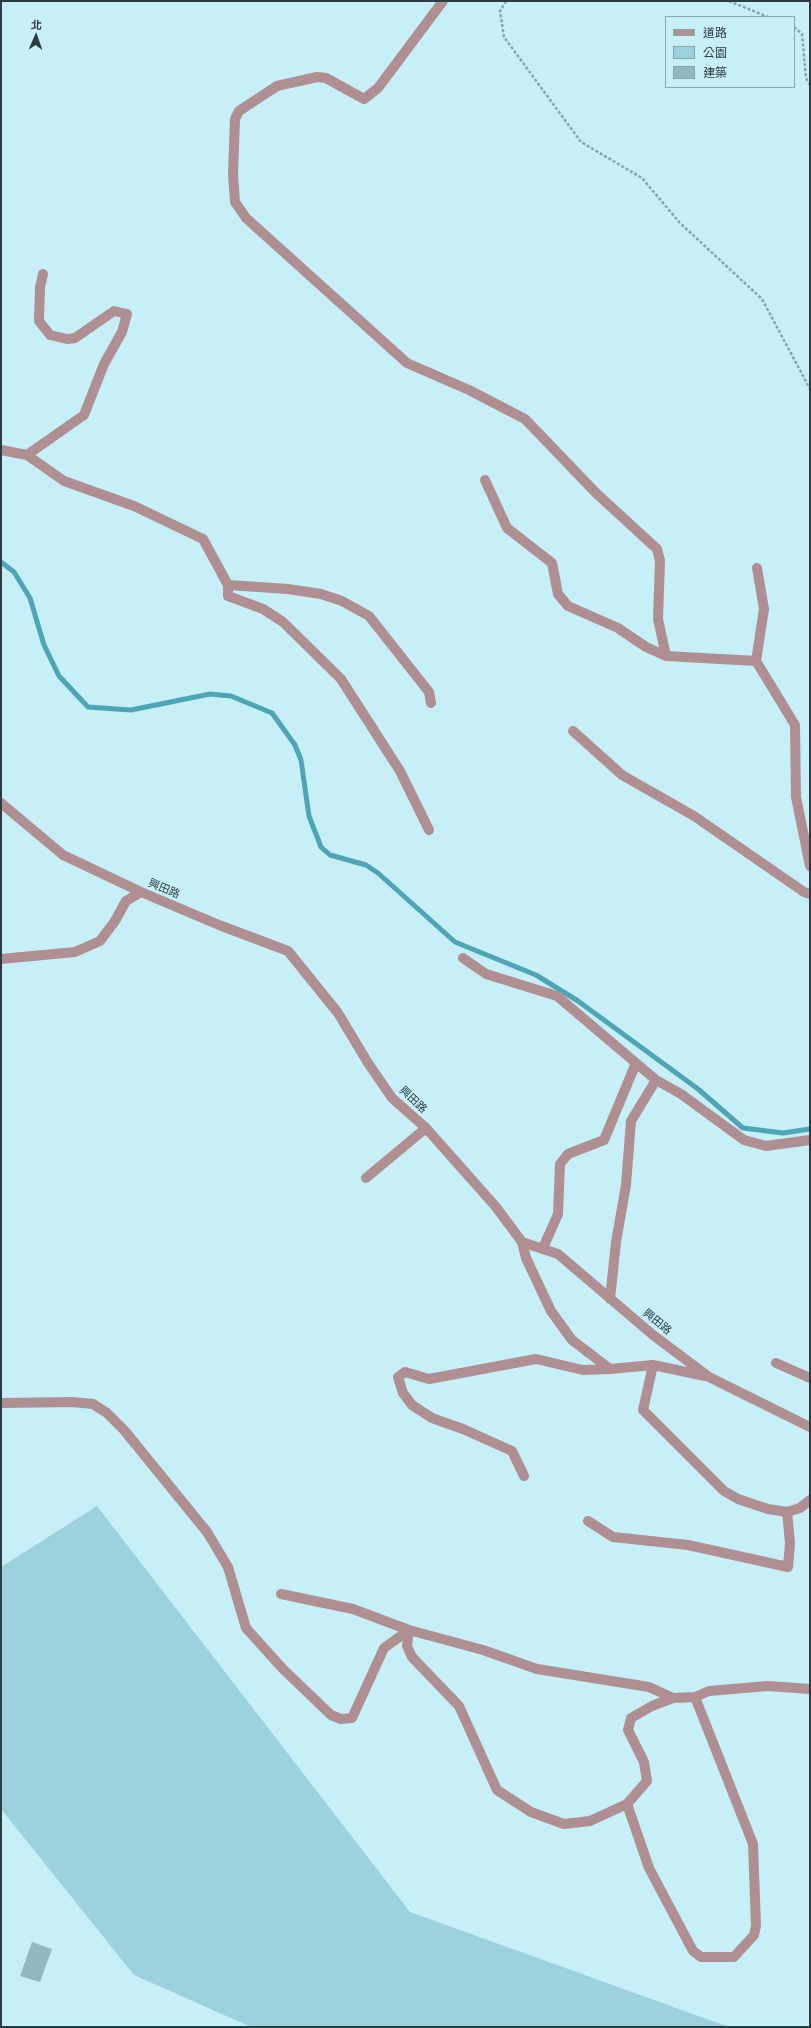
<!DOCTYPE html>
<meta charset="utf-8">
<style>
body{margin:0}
#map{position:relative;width:811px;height:2028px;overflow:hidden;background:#c6eff8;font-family:Literata,"Noto Sans TC",serif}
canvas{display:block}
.frame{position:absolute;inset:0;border:2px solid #2c3c40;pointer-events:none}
.legend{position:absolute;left:665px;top:16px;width:130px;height:72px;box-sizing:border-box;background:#c6eff8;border:1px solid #88a7ae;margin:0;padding:5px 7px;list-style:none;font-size:12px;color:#2c3c40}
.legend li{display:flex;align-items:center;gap:8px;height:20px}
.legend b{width:20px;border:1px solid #88a7ae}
.north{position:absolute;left:16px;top:16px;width:40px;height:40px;-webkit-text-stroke:3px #c6eff8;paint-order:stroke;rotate:2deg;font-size:11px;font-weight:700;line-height:16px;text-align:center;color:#2c3c40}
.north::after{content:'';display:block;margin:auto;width:14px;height:18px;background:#2c3c40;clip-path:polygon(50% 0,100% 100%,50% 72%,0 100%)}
</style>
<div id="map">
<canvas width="811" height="2028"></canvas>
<div class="frame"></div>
<ul class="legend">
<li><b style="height:5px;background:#af8f91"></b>道路</li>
<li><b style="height:11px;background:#9bd2dd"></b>公園</li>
<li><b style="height:11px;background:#91b9c1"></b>建築</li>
</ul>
<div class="north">北</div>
</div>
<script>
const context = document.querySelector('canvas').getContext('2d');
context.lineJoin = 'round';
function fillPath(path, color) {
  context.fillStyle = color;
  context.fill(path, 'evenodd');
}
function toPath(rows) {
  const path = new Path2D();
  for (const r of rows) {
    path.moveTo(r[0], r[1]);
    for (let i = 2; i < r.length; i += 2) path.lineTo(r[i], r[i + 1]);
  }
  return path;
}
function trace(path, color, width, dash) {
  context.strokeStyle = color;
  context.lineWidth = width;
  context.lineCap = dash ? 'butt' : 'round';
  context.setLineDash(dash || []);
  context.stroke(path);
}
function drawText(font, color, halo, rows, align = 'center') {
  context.font = font + ' Literata,"Noto Sans TC",serif';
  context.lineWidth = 3;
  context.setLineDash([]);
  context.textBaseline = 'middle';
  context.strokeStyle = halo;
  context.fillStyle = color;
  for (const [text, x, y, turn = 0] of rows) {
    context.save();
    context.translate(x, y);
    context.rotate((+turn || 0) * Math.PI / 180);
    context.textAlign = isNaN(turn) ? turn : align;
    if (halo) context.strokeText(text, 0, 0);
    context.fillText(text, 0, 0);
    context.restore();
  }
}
fillPath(toPath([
 [97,1506,410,1912,729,2027,251,2027,134,1975,1,1809,1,1567]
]), '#9bd2dd');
trace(toPath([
 [1,562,14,572,30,598,44,645,59,676,88,707,131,710,210,694,231,696,272,713,295,745,301,760,309,816,321,847,330,855,366,865,378,873,455,942,536,975,578,1001,698,1089,743,1128,783,1133,810,1129]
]), '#4da5b6', 5);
fillPath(toPath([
 [32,1942,52,1949,40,1982,20,1976]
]), '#91b9c1');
trace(toPath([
 [506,1,500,11,504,37,581,142,642,178,680,223,762,299,810,389],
 [729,1,768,17],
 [794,27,802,34,806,78,810,85]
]), '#87a5ac', 2.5, [3, 2]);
trace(toPath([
 [443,1,378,88,364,99,326,78,317,77,277,86,239,111,235,119,233,174,235,202,246,218,407,363,469,390,525,419,596,493,657,549,660,561,658,619,666,656,646,647,618,628,568,606,558,594,552,563,507,528,485,480],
 [1,450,27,455,84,415,104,364,122,332,127,314,114,311,75,338,67,339,50,335,39,321,40,287,43,274],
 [27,455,64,481,134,506,203,539,228,585,288,589,321,594,342,601,369,616,429,692,431,703],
 [228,585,228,596,263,609,283,622,341,679,400,771,429,830],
 [666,656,756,661,764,609,757,568],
 [756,661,795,725,796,797,810,866],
 [573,731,622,775,694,816,804,892,810,894],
 [1,803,63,855,141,892,219,925,288,951,338,1013,368,1063,392,1098,426,1128,496,1207,522,1242,558,1254,653,1335,709,1377,810,1427],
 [463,958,486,974,557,996,656,1080],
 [1,959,75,952,100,941,115,921,126,901,141,892],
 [366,1178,426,1128],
 [522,1242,526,1258,551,1311,572,1340,610,1369,583,1370,536,1359,429,1379,405,1372,398,1377,403,1393,412,1405,432,1418,463,1429,512,1451,524,1476],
 [543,1248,558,1214,560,1164,568,1154,604,1140,636,1063],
 [610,1299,616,1242,626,1185,631,1121,656,1080,681,1094,744,1140,766,1146,810,1140],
 [776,1363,810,1378],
 [653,1365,643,1410,724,1491,738,1499,768,1509,787,1512,800,1508,810,1500],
 [610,1369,653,1365,705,1376],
 [1,1403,72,1402,93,1404,107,1413,124,1430,207,1532,228,1567,246,1628,283,1669,331,1715,341,1719,352,1718,384,1648,409,1630,483,1650,537,1669,649,1687,673,1698,695,1697,709,1691,768,1686,810,1689],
 [588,1521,613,1537,688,1545,788,1567,790,1543,787,1512],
 [281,1594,353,1609,409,1630,407,1646,412,1657,459,1706,497,1790,531,1812,564,1824,590,1821,627,1804,647,1781,644,1762,628,1730,631,1718,652,1706,673,1698],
 [627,1804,649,1868,693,1951,701,1957,734,1957,754,1935,756,1926,753,1844,695,1697]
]), '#af8f91', 10);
drawText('11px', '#2c3c40', '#c6eff8', [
 ["興田路",164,889,23],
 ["興田路",413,1100,43],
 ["興田路",657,1322,39]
]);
</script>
